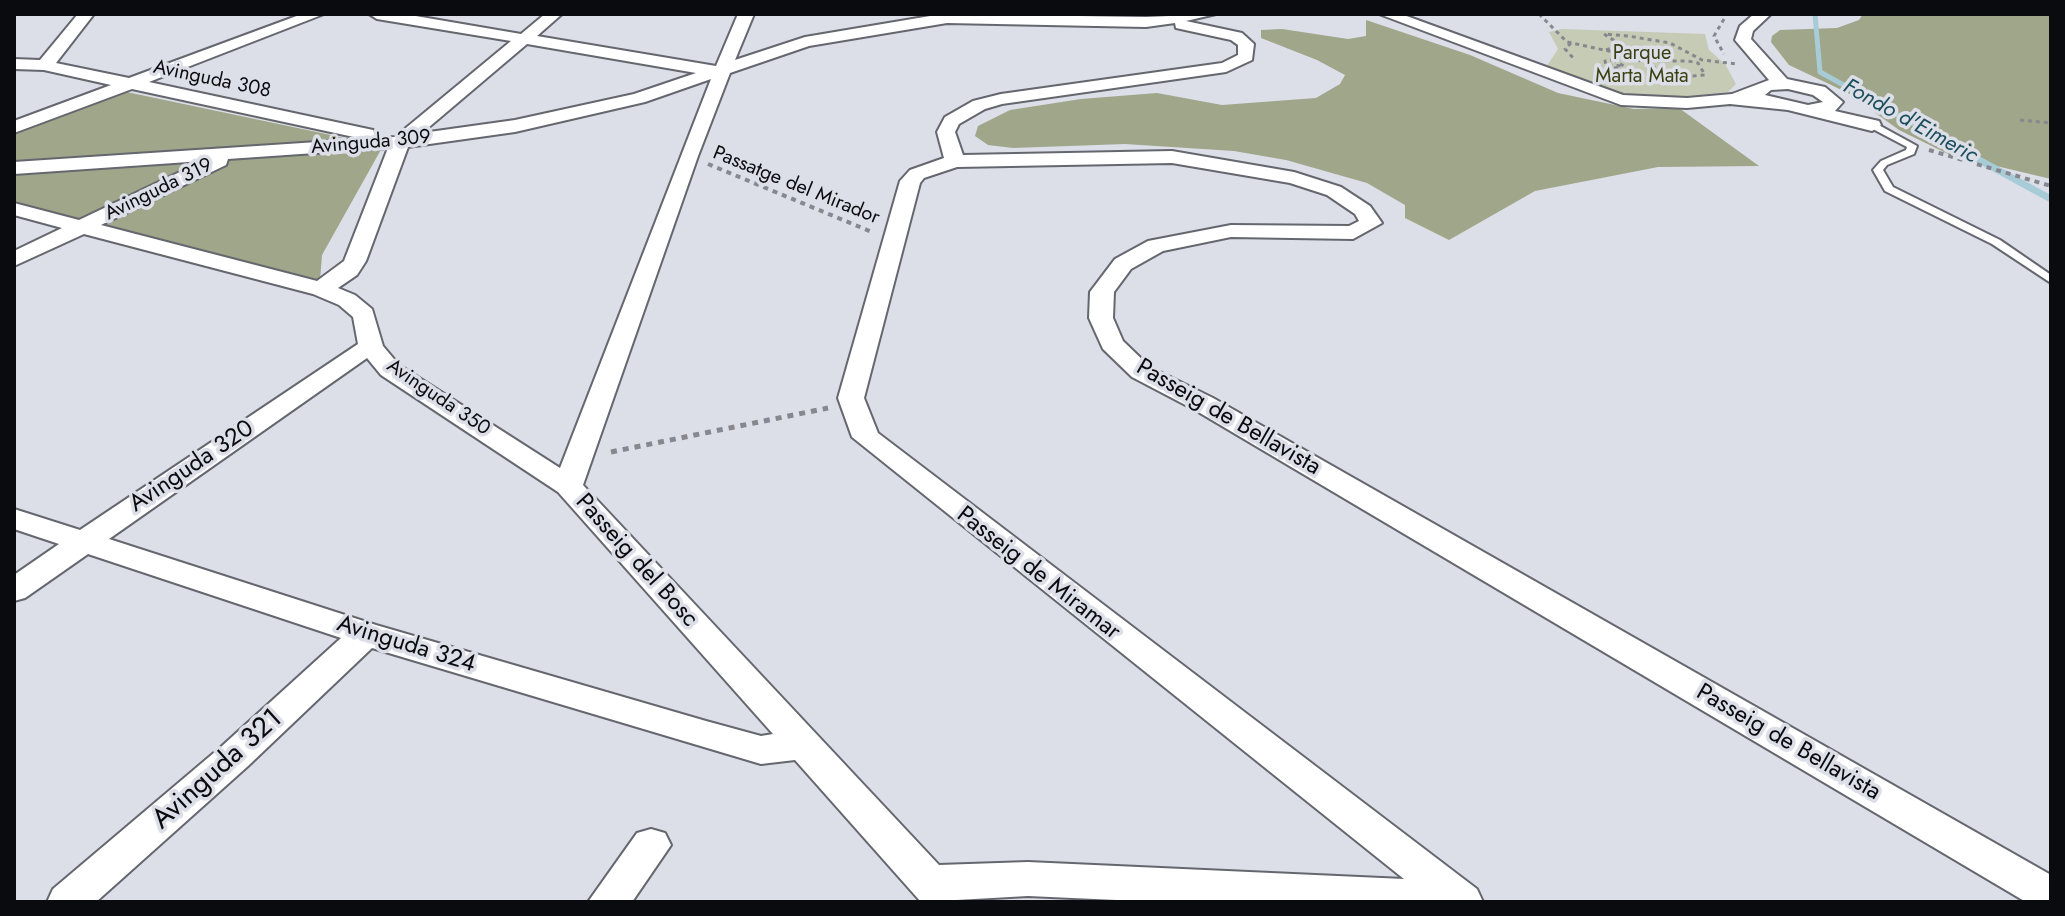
<!DOCTYPE html>
<style>
body{margin:0}
#map{position:relative;width:2065px;height:916px;overflow:hidden;background:#dcdee8;font-family:Jost,sans-serif}
canvas{display:block}
.frame{position:absolute;inset:0;border:16px solid #0a0b0e;pointer-events:none}
</style>
<div id="map">
<canvas width="2065" height="916"></canvas>
<div class="frame"></div>
</div>
<script>
const context = document.querySelector('canvas').getContext('2d');
context.lineJoin = 'round';
function fillPath(path, color) {
  context.fillStyle = color;
  context.fill(path, 'evenodd');
}
function toPath(rows) {
  const path = new Path2D();
  for (const r of rows) {
    path.moveTo(r[0], r[1]);
    for (let i = 2; i < r.length; i += 2) path.lineTo(r[i], r[i + 1]);
  }
  return path;
}
function trace(path, color, width, dash) {
  context.strokeStyle = color;
  context.lineWidth = width;
  context.lineCap = dash ? 'butt' : 'round';
  context.setLineDash(dash || []);
  context.stroke(path);
}
function drawText(font, color, halo, rows, align = 'center') {
  context.font = font + ' Jost,sans-serif';
  context.lineWidth = 7;
  context.setLineDash([]);
  context.textBaseline = 'middle';
  context.strokeStyle = halo;
  context.fillStyle = color;
  for (const [text, x, y, turn = 0] of rows) {
    context.save();
    context.translate(x, y);
    context.rotate((+turn || 0) * Math.PI / 180);
    context.textAlign = isNaN(turn) ? turn : align;
    if (halo) context.strokeText(text, 0, 0);
    context.fillText(text, 0, 0);
    context.restore();
  }
}
fillPath(toPath([
 [1562,29,1705,34,1709,50,1725,64,1736,84,1728,92,1690,96,1642,98,1603,90,1545,69,1558,49,1549,32]
]), '#c5cbb4');
fillPath(toPath([
 [1863,14,2051,14,2051,179,1950,155,1899,130,1848,93,1789,65,1771,42,1772,36,1780,30,1837,28,1859,20],
 [1366,20,1470,55,1558,93,1634,109,1679,108,1759,166,1658,167,1535,191,1449,240,1405,218,1405,205,1367,183,1286,160,1234,151,1125,144,1013,148,988,145,975,136,978,126,1010,110,1081,99,1157,93,1222,105,1316,98,1340,84,1345,75,1317,60,1261,38,1261,30,1282,29,1348,39,1366,36],
 [122,91,383,146,322,255,320,280,14,203,14,132]
]), '#9fa689');
trace(toPath([
 [1815,14,1820,72,1963,151]
]), '#a7ccd7', 5);
trace(toPath([
 [1959,149,2051,199]
]), '#a7ccd7', 7);
const service = toPath([
 [1869,123,1875,123,1917,146,1914,154,1887,165,1883,170,1893,187,2000,240,2051,275,2051,283,1992,244,1885,191,1873,170,1881,161,1906,150,1907,147,1869,127,1869,123]
]);
const minor = toPath([
 [78,14,94,14,56,63,129,78,302,14,324,14,149,82,373,130,375,134,371,138,395,137,511,41,377,19,369,14,404,14,521,34,545,14,562,14,537,36,716,66,738,14,754,14,735,60,805,37,942,14,1146,17,1216,14,1186,21,1242,33,1254,44,1252,60,1226,72,1002,104,985,109,959,124,955,132,963,155,1172,151,1294,172,1341,187,1370,206,1382,223,1353,239,1231,237,1163,251,1131,269,1114,292,1113,318,1123,341,1150,367,1213,398,2051,875,2051,902,2026,902,1195,410,1132,377,1103,349,1089,318,1090,292,1115,259,1148,241,1231,225,1349,226,1359,221,1355,214,1327,195,1290,183,1172,163,957,167,924,178,920,183,864,398,878,433,1477,889,1483,902,1161,902,1028,896,921,902,795,760,761,764,372,648,248,766,96,902,47,902,53,889,222,746,341,638,88,554,25,598,14,601,14,575,59,544,14,529,14,509,80,530,358,344,353,317,339,305,313,294,84,234,14,266,14,251,62,228,14,215,14,203,79,220,203,161,14,174,14,162,363,139,132,89,14,133,14,121,111,85,44,70,14,69,14,59,40,60,78,14],
 [947,23,1146,27,1175,23,1176,28,1231,40,1238,45,1238,55,1222,63,1001,94,973,101,945,117,937,132,944,158,910,170,900,181,838,398,852,437,1404,879,1028,862,939,865,583,485,698,156,730,73,809,46,947,23],
 [527,44,696,73,634,94,515,120,422,133,527,44],
 [711,79,560,468,399,365,383,346,372,309,355,295,338,288,357,275,366,261,408,147,515,132,645,102,711,79],
 [388,148,344,261,317,281,101,225,226,165,228,159,388,148],
 [367,358,381,375,558,492,773,734,761,736,706,721,376,625,109,539,367,358],
 [1379,14,1401,14,1623,95,1687,98,1732,94,1769,80,1735,40,1740,26,1754,14,1771,14,1753,31,1751,39,1787,79,1825,87,1843,102,1835,111,1879,121,1881,125,1872,131,1788,110,1730,104,1687,108,1621,105,1379,14],
 [1788,89,1813,95,1823,102,1808,105,1765,95,1771,90,1788,89],
 [651,829,665,833,671,845,632,902,588,902,637,833,651,829]
]);
trace(service, '#65676f', 4);
trace(minor, '#65676f', 4);
trace(toPath([
 [1539,14,1567,42,1627,55,1685,81],
 [1724,19,1714,36,1724,54],
 [1571,43,1565,49,1574,59],
 [1606,50,1621,45,1604,34,1628,36,1670,43,1702,60,1737,64],
 [1613,60,1624,66,1606,65,1605,61,1613,60],
 [1650,66,1658,61,1688,61,1698,63,1705,75,1678,77],
 [1598,67,1619,68],
 [2020,120,2051,123]
]), '#87888f', 3, [4, 4]);
trace(toPath([
 [1929,150,2051,186],
 [708,164,872,232]
]), '#87888f', 4, [5, 5]);
trace(toPath([
 [611,452,828,408]
]), '#87888f', 5, [6, 6]);
fillPath(service, '#fff');
fillPath(minor, '#fff');
drawText('20px', '#38410f', '#dcdee8', [
 ["Parque",1642,54],
 ["Marta Mata",1642,77]
]);
drawText('20px', '#0a0b0e', '#dcdee8', [
 ["Avinguda 308",212,80,12],
 ["Avinguda 309",371,143,-5],
 ["Passatge del Mirador",796,186,22],
 ["Avinguda 319",159,190,-26],
 ["Avinguda 350",438,398,34]
]);
drawText('italic 22px', '#1b4f5b', '#dcdee8', [
 ["Fondo d'Eimeric",1910,122,29]
]);
drawText('24px', '#0a0b0e', '#dcdee8', [
 ["Passeig de Bellavista",1228,418,30],
 ["Avinguda 320",192,467,-34],
 ["Passeig del Bosc",636,561,48],
 ["Passeig de Miramar",1038,574,38],
 ["Avinguda 324",406,645,17],
 ["Passeig de Bellavista",1788,743,30]
]);
drawText('28px', '#0a0b0e', '#dcdee8', [
 ["Avinguda 321",218,770,-42]
]);
</script>
